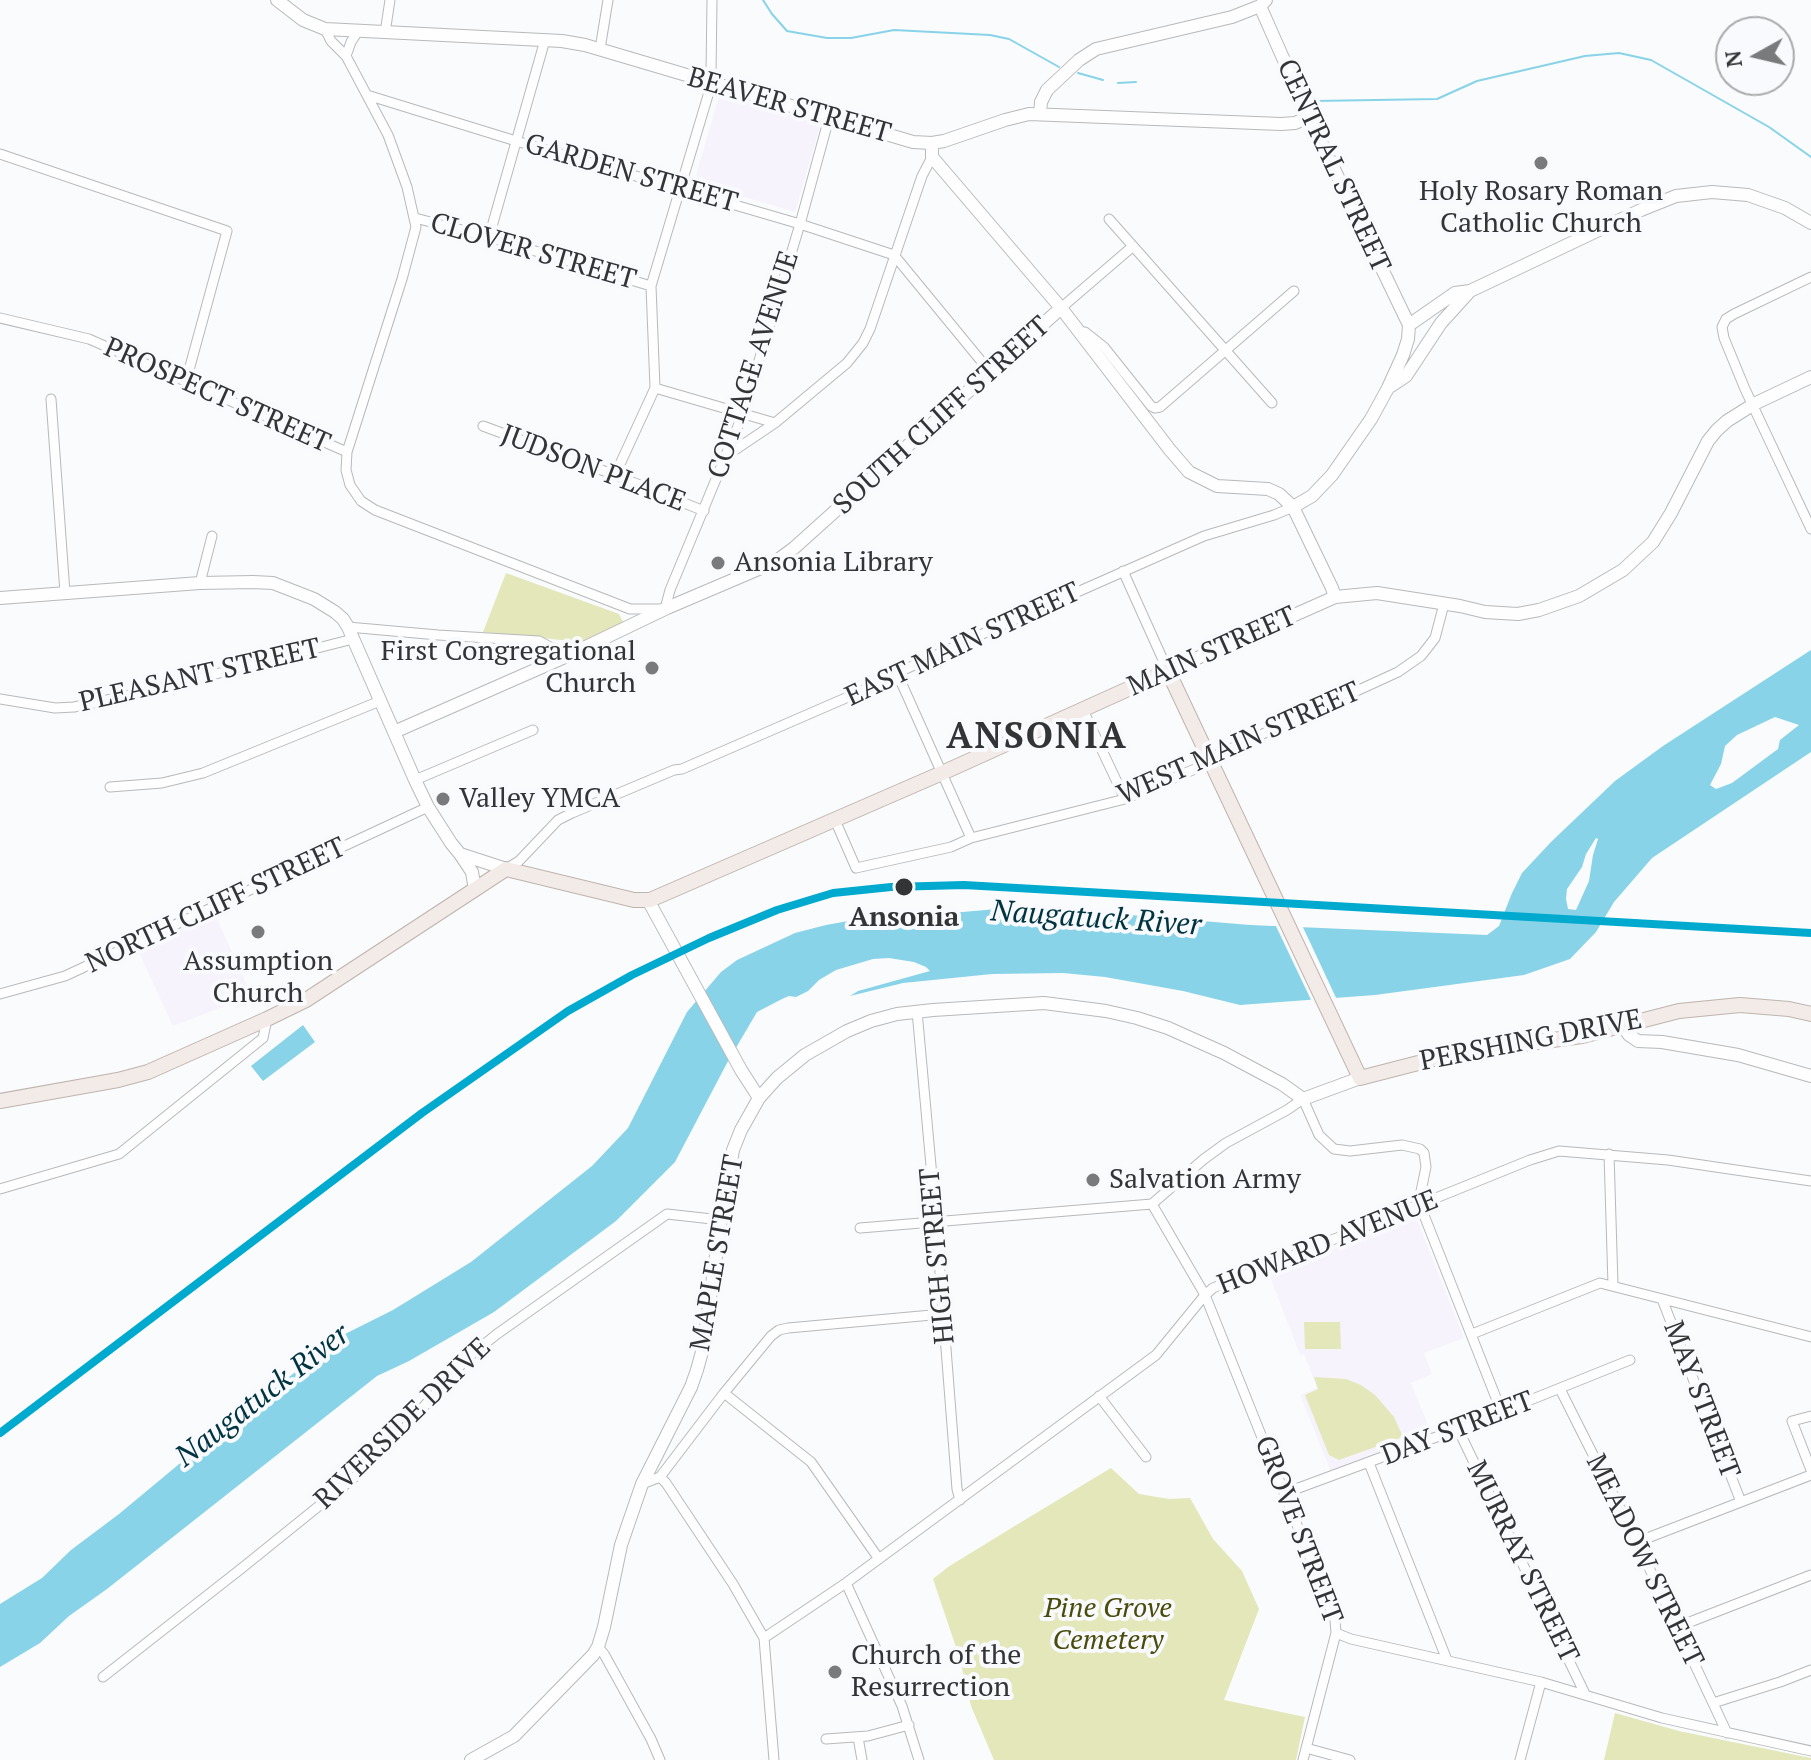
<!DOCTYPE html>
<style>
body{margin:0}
#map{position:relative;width:1811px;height:1760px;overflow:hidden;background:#fafbfc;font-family:"PT Serif",serif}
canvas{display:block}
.north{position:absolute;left:1715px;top:16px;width:80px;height:80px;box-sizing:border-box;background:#f9fafd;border:2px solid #aaabad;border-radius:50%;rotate:262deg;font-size:22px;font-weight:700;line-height:32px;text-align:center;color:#333435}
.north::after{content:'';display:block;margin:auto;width:28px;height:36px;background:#797a7b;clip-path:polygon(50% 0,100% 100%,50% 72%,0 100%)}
</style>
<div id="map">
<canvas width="1811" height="1760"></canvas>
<div class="north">N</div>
</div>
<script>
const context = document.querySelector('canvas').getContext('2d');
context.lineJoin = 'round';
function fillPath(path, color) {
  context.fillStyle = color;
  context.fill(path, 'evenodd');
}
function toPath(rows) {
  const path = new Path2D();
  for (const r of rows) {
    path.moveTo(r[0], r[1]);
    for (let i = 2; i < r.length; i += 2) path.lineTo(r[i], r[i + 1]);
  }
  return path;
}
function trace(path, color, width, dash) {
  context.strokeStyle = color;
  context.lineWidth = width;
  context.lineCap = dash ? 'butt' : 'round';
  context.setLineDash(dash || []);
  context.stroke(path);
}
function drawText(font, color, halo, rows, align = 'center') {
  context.font = font + ' "PT Serif",serif';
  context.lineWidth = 8;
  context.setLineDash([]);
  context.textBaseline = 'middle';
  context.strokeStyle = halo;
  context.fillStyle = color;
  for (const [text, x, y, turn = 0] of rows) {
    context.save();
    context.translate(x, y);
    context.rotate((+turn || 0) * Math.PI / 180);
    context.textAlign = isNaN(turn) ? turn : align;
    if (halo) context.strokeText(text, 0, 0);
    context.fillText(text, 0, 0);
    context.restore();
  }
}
fillPath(toPath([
 [720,93,821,123,795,212,694,182],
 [212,908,252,996,173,1026,135,944],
 [1410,1220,1418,1222,1464,1338,1424,1353,1432,1374,1411,1383,1431,1432,1331,1472,1300,1395,1317,1388,1304,1354,1300,1355,1269,1274]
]), '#f7f3fd');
fillPath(toPath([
 [506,573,619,614,623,622,581,642,483,632],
 [1304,1322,1340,1322,1341,1349,1305,1349],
 [1314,1377,1346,1379,1361,1385,1375,1395,1394,1417,1403,1437,1339,1460,1329,1455,1305,1395,1318,1389],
 [1111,1468,1139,1494,1169,1499,1190,1498,1213,1539,1242,1571,1259,1609,1224,1700,1305,1717,1296,1760,994,1760,971,1706,959,1656,933,1579,948,1567,1018,1524],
 [1615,1713,1679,1731,1811,1758,1811,1760,1604,1760]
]), '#e4e7ba');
fillPath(toPath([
 [1811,650,1811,752,1652,858,1614,902,1596,932,1570,959,1524,975,1375,995,1240,1005,1183,991,1105,977,1063,973,992,974,903,983,850,996,858,991,930,971,926,967,914,962,889,958,873,959,836,970,819,980,808,991,796,997,789,996,782,999,757,1012,727,1063,675,1162,616,1221,494,1312,409,1361,377,1376,107,1589,69,1616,40,1643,0,1667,0,1604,42,1578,71,1550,119,1514,190,1455,341,1336,393,1310,471,1262,592,1166,628,1128,687,1012,721,972,737,960,795,933,826,925,876,916,939,914,1009,908,1094,912,1250,925,1487,935,1499,926,1512,893,1522,873,1551,842,1615,781,1663,746],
 [1775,717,1799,725,1780,740,1778,749,1732,783,1716,789,1710,785,1721,764,1725,746,1737,735],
 [1596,838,1598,839,1593,855,1589,881,1576,910,1568,909,1566,899,1567,889,1582,867,1586,854],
 [303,1025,315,1042,263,1081,251,1066]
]), '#88d3e8');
fillPath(toPath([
 [1274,922,1301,923,1338,1002,1313,1004]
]), '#fafbfc');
trace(toPath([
 [763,0,772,14,787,31,827,38,851,38,894,30,990,35,1009,39,1059,67],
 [1078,73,1103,80],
 [1118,83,1136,82],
 [1314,101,1437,99,1477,81,1585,56,1619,53,1651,60,1769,127,1811,157]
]), '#88d3e8', 2);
const street = toPath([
 [325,29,331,41,346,56,388,135,407,187,416,227,402,279,347,452,346,470,350,485,361,501,375,510,630,609,665,609,670,590,743,414,800,224,829,118],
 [385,33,390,0],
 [600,49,608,0],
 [346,56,351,42,358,31],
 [367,95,516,141,800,224,894,255,991,373],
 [0,154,227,231,186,381],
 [415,218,489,237,651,286],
 [1109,219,1272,403],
 [489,237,545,40],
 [1811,277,1734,314,1726,319,1722,327,1724,338,1745,389,1811,529],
 [1063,310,1061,308,1132,247],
 [0,318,89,339,347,452],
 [1085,332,1104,347,1151,406,1155,408,1160,407,1294,291],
 [655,388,775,423],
 [51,399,65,593],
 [483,426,615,475,704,511],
 [726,456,775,423,847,363,863,343,870,329,922,176,932,157],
 [615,475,655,388,651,286,709,92,711,73,712,0],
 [1123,571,1168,671],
 [200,583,212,536],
 [348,627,438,635,539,641,567,656],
 [897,673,971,838],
 [0,699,55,708,74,707,145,692,353,639],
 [1083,710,1125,799],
 [415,780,533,730],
 [110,787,162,783,203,773,380,701],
 [835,820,856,868,951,847,971,838,1125,799,1195,769,1219,754,1398,672,1421,656,1435,638,1444,604],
 [506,869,519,861,558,820,572,813,674,770,682,769,878,684,889,679,897,673,971,639,1204,536,1274,515,1293,507],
 [0,994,65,976,428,807],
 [917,1011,936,1221,957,1489,960,1500],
 [1609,1154,1613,1285],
 [0,1189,119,1154,263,1038,267,1019],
 [1152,1204,1205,1295,1335,1620,1336,1633,1351,1639,1541,1682,1662,1718,1811,1751],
 [860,1228,1152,1204,1204,1159,1226,1143,1287,1110,1303,1099,1319,1135,1334,1149,1350,1151,1402,1145,1420,1149,1424,1153,1426,1167,1420,1196,1420,1205,1502,1413],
 [1662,1299,1741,1502],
 [1472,1334,1600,1283,1811,1337],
 [1560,1389,1637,1542,1727,1733],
 [724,1393,811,1462,879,1559],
 [1099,1396,1146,1457],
 [1811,1416,1792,1421,1811,1470],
 [1458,1429,1585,1694],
 [1369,1463,1447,1660],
 [660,1477,724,1393,771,1336,779,1330,788,1328,943,1314],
 [642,1484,660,1477,666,1483,733,1584,764,1638,774,1760],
 [1285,1493,1458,1429,1630,1360],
 [1637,1542,1811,1475],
 [846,1583,902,1706,919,1760],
 [1677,1627,1811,1575],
 [764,1638,846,1583,1156,1355,1205,1295,1213,1288,1530,1160,1559,1151,1668,1160,1811,1181],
 [598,1647,604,1654,651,1739,660,1760],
 [103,1677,242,1568,361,1472,395,1439,466,1359,497,1334,667,1214,721,1220],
 [1713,1703,1780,1682,1811,1670],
 [858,1737,862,1760],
 [826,1739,868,1736,909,1725],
 [1306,1748,1350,1760],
 [1303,1760,1336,1633],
 [1520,1760,1541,1682]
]);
const secondary = toPath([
 [277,0,303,20,325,29,562,41,585,45,913,142,932,143,944,141,1005,120,1029,114,1281,124,1295,123,1309,117],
 [1260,6,1309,117,1409,325,1408,339,1403,355,1388,388,1371,419,1332,475,1312,496,1293,507],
 [1040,114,1041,102,1047,90,1079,60,1096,49,1232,17,1260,6,1266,0],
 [932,143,932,157,1061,308,1170,450,1189,472,1217,486,1268,489,1279,494,1293,507,1332,588,1335,597],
 [1409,325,1455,293,1470,291,1641,210,1676,196,1712,192,1748,195,1785,208,1811,223],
 [1391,386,1406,376,1441,323,1470,291],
 [0,598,200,583,253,582,273,583,314,599,335,612,343,619,348,627,415,780,428,807,451,843,460,854,506,869],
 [1168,671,1335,597,1377,593,1460,606,1485,612,1518,614,1539,610,1579,596,1623,570,1653,542,1671,513,1708,441,1717,430,1727,421,1754,404,1811,377],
 [394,732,567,656,667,608,775,562,794,548,1061,308],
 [460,854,472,872,475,890],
 [648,900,741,1070,759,1098],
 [1622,1025,1629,1035,1638,1041,1662,1042,1738,1055,1811,1076],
 [471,1760,514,1736,593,1655,598,1647,604,1627,621,1545,642,1484,691,1387,697,1370,703,1348,721,1220,733,1150,741,1130,759,1098,777,1078,805,1055,847,1031,871,1021,897,1014,933,1010,1044,1003,1106,1011,1137,1018,1168,1028,1224,1053,1282,1084,1303,1099,1360,1078]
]);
const primary = toPath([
 [0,1101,118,1080,148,1072,267,1019,306,1000,506,869,634,900,650,900,942,773,1168,671,1360,1078,1457,1053,1582,1036,1679,1011,1740,1005,1789,1009,1811,1014]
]);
trace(street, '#b8b9ba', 11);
trace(secondary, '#b8b9ba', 14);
trace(primary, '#bfb4ae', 16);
trace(street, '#fefeff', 9);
trace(secondary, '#fefeff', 12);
trace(primary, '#f2ebe8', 14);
trace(toPath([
 [0,1433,422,1113,568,1011,632,975,709,938,777,910,833,893,891,887,964,885,1811,933]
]), '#00a9ce', 8);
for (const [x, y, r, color] of [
 [1541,163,8,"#797a7b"],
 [718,563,8,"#797a7b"],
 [652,668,8,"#797a7b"],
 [443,799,8,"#797a7b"],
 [904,887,10,"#333435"],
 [258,932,8,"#797a7b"],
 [1093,1180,8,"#797a7b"],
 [835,1672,8,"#797a7b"]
]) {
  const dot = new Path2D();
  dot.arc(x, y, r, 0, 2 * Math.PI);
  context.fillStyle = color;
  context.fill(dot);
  trace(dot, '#f9fafd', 3);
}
drawText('28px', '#333435', '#f9fafd', [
 ["BEAVER STREET",789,106,16],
 ["CENTRAL STREET",1333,166,65],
 ["GARDEN STREET",631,174,16],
 ["CLOVER STREET",533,252,16],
 ["COTTAGE AVENUE",754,365,-72],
 ["PROSPECT STREET",217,396,24],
 ["SOUTH CLIFF STREET",942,416,-42],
 ["JUDSON PLACE",593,469,21],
 ["EAST MAIN STREET",963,645,-25],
 ["MAIN STREET",1212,652,-24],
 ["PLEASANT STREET",200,676,-13],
 ["WEST MAIN STREET",1239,744,-24],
 ["NORTH CLIFF STREET",216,906,-25],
 ["PERSHING DRIVE",1531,1041,-11],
 ["HOWARD AVENUE",1328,1243,-22],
 ["MAPLE STREET",718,1253,-80],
 ["HIGH STREET",938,1256,-95],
 ["MAY STREET",1701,1400,69],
 ["RIVERSIDE DRIVE",403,1424,-44],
 ["DAY STREET",1458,1429,-21],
 ["GROVE STREET",1298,1530,69],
 ["MEADOW STREET",1644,1561,64],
 ["MURRAY STREET",1522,1562,64]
]);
drawText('28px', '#333435', '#f9fafd', [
 ["Holy Rosary Roman",1541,192,"center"],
 ["Catholic Church",1541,224,"center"],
 ["Ansonia Library",734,563],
 ["First Congregational",636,652,"right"],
 ["Church",636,684,"right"],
 ["Valley YMCA",459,799],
 ["Assumption",258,962,"center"],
 ["Church",258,994,"center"],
 ["Salvation Army",1109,1180],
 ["Church of the",851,1656],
 ["Resurrection",851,1688]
], 'left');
drawText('bold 28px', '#333435', '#f9fafd', [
 ["Ansonia",904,918]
]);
drawText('italic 28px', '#4a4c0c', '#f9fafd', [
 ["Pine Grove",1108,1609],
 ["Cemetery",1108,1641]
]);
drawText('italic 30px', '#003441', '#f9fafd', [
 ["Naugatuck River",1096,919,4],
 ["Naugatuck River",263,1396,-38]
]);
context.letterSpacing = '2px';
drawText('bold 36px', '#333435', '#f9fafd', [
 ["ANSONIA",1037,738]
]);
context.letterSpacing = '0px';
</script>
